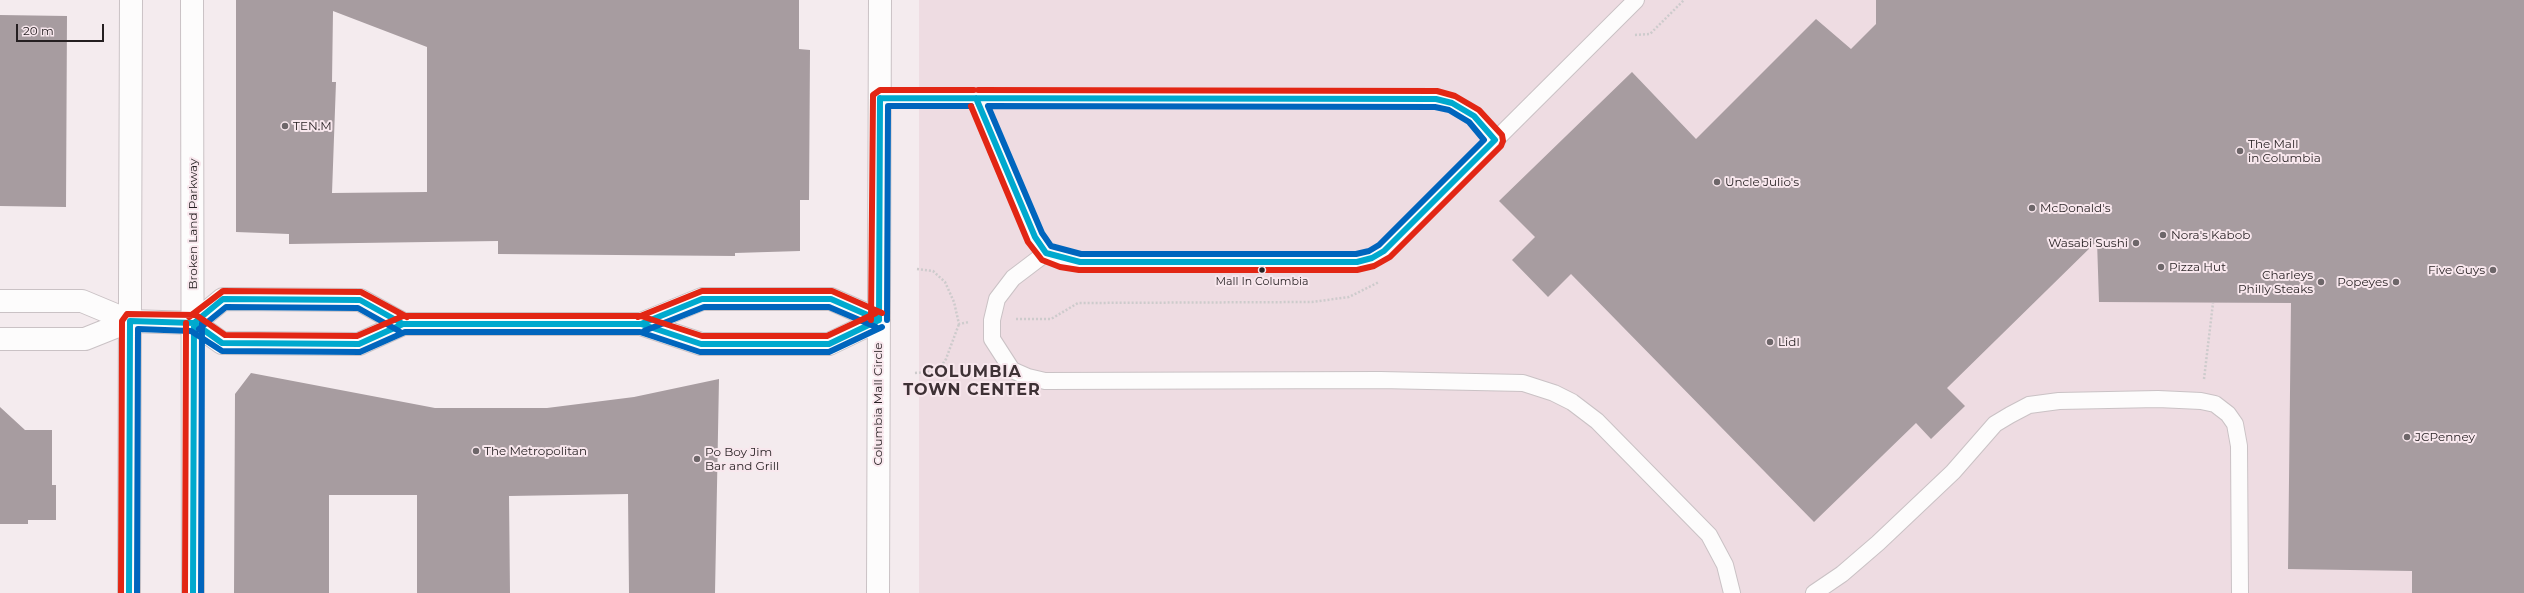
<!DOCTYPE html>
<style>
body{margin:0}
#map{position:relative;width:2524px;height:593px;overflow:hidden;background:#f4ebee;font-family:Montserrat,sans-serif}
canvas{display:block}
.scale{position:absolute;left:16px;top:24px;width:88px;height:18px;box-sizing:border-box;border:2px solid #251f21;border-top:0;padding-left:5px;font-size:12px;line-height:14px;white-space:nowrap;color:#251f21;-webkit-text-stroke:3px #f8e7ed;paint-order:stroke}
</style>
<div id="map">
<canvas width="2524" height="593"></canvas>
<div class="scale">20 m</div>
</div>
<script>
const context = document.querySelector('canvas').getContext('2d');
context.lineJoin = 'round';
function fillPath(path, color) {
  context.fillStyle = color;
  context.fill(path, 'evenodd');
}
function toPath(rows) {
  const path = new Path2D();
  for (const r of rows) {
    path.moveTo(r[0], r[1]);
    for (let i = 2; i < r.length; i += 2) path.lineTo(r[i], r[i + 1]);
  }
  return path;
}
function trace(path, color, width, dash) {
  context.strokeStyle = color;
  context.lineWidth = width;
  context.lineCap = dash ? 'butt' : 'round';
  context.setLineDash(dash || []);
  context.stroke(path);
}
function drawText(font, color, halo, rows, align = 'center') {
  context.font = font + ' Montserrat,sans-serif';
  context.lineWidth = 4;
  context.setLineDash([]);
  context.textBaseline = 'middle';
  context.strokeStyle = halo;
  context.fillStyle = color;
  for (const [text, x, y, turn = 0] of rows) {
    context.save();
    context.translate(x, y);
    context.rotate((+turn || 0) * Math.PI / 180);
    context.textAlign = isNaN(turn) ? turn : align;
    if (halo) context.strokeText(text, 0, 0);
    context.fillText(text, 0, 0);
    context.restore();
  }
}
fillPath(toPath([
 [919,0,2524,0,2524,593,919,593]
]), '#eedce2');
fillPath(toPath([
 [236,0,799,0,799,49,810,50,809,200,800,200,800,251,735,253,735,256,498,254,498,241,289,244,289,234,236,232],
 [333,11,427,47,427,192,332,193,336,82,332,82],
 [1876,0,2524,0,2524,593,2412,593,2412,571,2288,569,2291,303,2099,302,2097,241,1947,388,1965,406,1931,439,1916,423,1814,522,1571,274,1548,297,1512,260,1535,237,1499,201,1632,72,1696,139,1816,19,1851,49,1876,24],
 [0,15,67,16,66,207,0,206],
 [251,373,435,408,547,408,634,397,719,379,715,593,629,593,628,494,509,496,510,593,417,593,417,495,329,495,329,593,234,593,235,394],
 [0,407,25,430,52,430,52,485,56,485,56,520,28,520,28,524,0,524]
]), '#a79ca0');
const lane = toPath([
 [880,98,1436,99,1452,103,1474,116,1495,140],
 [976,98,1035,237,1046,253,1062,259,1080,262,1357,262,1372,258,1384,251,1636,0],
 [1046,253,1013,278,997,299,992,320,992,339,1012,370,1028,377,1045,381,1380,380,1523,383,1554,393,1572,402,1597,421,1709,535,1725,565,1732,593],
 [1814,593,1842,574,1878,543,1953,472,1995,424,2010,415,2029,405,2059,401,2158,399,2201,401,2215,404,2228,414,2235,424,2239,446,2240,593]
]);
const street = toPath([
 [0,301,82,301,130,321,194,323,222,343,359,344,403,324,641,324,701,344,829,344,879,320],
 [194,323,223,299,360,300,403,324],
 [641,324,702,299,831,299,879,320],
 [0,339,85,339,130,321],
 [878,593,880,0]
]);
const secondary = toPath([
 [192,0,193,593],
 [129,593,131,0]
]);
trace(lane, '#cac2c5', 18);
trace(street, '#cac2c5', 24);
trace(secondary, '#cac2c5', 24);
trace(toPath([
 [1635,35,1650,34,1684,0],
 [917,269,933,271,945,282,954,302,959,324,969,322],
 [1016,319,1051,319,1078,303,1312,302,1349,297,1379,282],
 [915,373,938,371,946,359,959,324],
 [2204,379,2213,303]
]), '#cdcbcc', 2.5, [2, 2]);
trace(lane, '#fdfcfc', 16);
trace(street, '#fdfcfc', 22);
trace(secondary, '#fdfcfc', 22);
trace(toPath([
 [880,98,1436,99,1452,103,1474,116,1495,140],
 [976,98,1035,237,1046,253,1080,262,1357,262,1372,258,1384,251,1495,140],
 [879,320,880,98],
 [194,323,223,299,360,300,403,324,428,324],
 [624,324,641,324,702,299,831,299,879,320],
 [129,593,130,321,194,323,222,343,359,344,403,324,641,324,701,344,829,344,879,320],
 [193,593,194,323]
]), '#00a9ce', 6);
trace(toPath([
 [988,106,1435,107,1449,110,1469,122,1484,140,1379,245,1369,251,1356,254,1081,254,1051,246,1042,233,988,106],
 [887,320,888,106,971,106],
 [199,329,226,307,358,308,399,331],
 [644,331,704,307,829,307,876,327],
 [137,593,138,329,191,331,222,351,360,352,405,332,640,332,700,352,829,352,882,327],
 [201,593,202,323]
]), '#0065bd', 6);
trace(toPath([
 [971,106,1028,242,1042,260,1060,267,1079,270,1357,270,1374,266,1390,257,1501,146,1503,141,1502,135,1479,110,1455,96,1437,91,978,90],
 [189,317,223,291,361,292,407,317],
 [638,317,702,291,832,291,882,313],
 [871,320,873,95,880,90,974,90],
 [121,593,122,321,127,314,196,315,225,335,357,336,403,316,641,316,702,336,827,336,876,313],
 [185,593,186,323]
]), '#e22614', 6);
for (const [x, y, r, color] of [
 [285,126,4,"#6d6669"],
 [2240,151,4,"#6d6669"],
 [1717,182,4,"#6d6669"],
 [2032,208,4,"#6d6669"],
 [2163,235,4,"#6d6669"],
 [2136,243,4,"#6d6669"],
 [2161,267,4,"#6d6669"],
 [1262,270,3.5,"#251f21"],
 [2493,270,4,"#6d6669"],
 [2321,282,4,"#6d6669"],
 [2396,282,4,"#6d6669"],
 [1770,342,4,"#6d6669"],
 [2407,437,4,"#6d6669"],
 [476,451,4,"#6d6669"],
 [697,459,4,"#6d6669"]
]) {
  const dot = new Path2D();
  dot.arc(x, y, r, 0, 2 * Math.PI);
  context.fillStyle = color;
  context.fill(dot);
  trace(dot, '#f8e7ed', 1.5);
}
drawText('11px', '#251f21', '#f8e7ed', [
 ["Mall In Columbia",1262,282]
]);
drawText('12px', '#251f21', '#f8e7ed', [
 ["TEN.M",293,126],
 ["The Mall",2248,144],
 ["in Columbia",2248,158],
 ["Uncle Julio's",1725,182],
 ["McDonald's",2040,208],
 ["Nora's Kabob",2171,235],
 ["Wasabi Sushi",2128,243,"right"],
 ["Pizza Hut",2169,267],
 ["Five Guys",2485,270,"right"],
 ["Charleys",2313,275,"right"],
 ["Philly Steaks",2313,289,"right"],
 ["Popeyes",2388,282,"right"],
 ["Lidl",1778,342],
 ["JCPenney",2415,437],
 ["The Metropolitan",484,451],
 ["Po Boy Jim",705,452],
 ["Bar and Grill",705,466]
], 'left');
drawText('12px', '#251f21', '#f8e7ed', [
 ["Broken Land Parkway",193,224,-90],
 ["Columbia Mall Circle",878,404,-90]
]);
context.letterSpacing = '1px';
drawText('bold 16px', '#3e3135', '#f8e7ed', [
 ["COLUMBIA",972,372],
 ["TOWN CENTER",972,390]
]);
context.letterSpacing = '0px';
</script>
